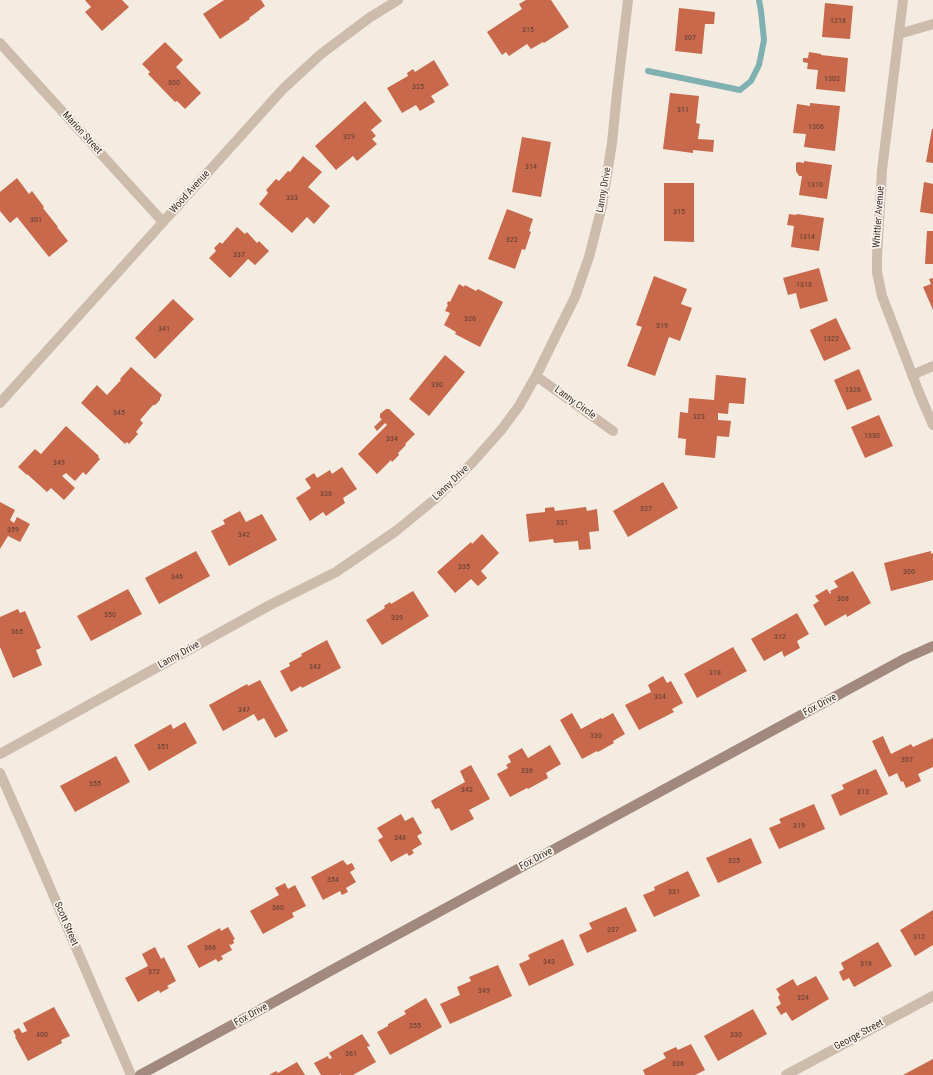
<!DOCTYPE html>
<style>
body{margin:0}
canvas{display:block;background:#f4ebe1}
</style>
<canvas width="933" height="1075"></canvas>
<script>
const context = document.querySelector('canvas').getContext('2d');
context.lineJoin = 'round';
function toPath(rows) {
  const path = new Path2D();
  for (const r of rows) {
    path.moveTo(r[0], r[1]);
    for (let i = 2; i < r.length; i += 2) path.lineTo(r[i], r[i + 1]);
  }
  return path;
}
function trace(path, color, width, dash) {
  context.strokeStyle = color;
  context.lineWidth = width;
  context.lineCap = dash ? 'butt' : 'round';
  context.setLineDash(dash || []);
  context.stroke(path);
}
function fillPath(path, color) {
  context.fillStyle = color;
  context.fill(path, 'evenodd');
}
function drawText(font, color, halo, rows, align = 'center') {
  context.font = font + ' "Roboto Condensed",sans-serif';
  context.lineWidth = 3.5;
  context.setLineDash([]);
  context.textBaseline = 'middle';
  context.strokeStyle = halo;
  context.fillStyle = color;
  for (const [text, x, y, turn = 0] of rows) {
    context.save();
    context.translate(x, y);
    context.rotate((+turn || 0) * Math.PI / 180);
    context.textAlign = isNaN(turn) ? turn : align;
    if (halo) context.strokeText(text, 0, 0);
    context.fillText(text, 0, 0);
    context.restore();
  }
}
trace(toPath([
 [648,71,740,90,751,81,759,65,764,40,761,11,759,0]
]), '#7fb0b2', 6);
fillPath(toPath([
 [85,0,122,0,129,7,102,31,85,12,91,7],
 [224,0,261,0,265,6,249,18,250,19,220,39,203,14],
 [526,0,551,0,569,27,544,43,543,42,531,49,527,44,509,56,506,52,502,55,487,32,522,9,519,4],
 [825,3,853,6,850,39,822,37],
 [679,8,715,12,714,24,705,24,702,54,675,51],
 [165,42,183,60,176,67,201,93,185,109,177,101,175,102,148,74,150,72,142,64],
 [809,52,821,54,821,55,848,58,845,92,816,89,818,70,807,69,808,63,803,62,803,58,808,58],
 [434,60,449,85,431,96,435,102,420,111,416,105,402,113,387,88,408,76,407,73,413,69,415,72],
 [670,93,699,96,696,123,700,124,698,139,714,140,713,152,693,150,693,153,663,149],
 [365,101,382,121,371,130,376,136,372,139,377,144,357,161,353,156,336,170,315,146],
 [810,103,840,106,835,151,804,147,806,134,793,133,797,104,810,106],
 [932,129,933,129,933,163,926,162],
 [522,137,551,142,541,197,512,192],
 [303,156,322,172,308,187,330,206,314,224,307,217,292,233,259,204,268,193,266,190,276,179,279,181,288,171,290,172],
 [804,161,832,165,827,199,799,195,802,176,799,176,796,171,796,163,798,162,804,163],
 [17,178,29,194,32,191,44,207,43,208,58,227,57,227,68,241,49,257,17,217,10,223,0,211,0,192],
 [924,182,933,184,933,214,920,212],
 [664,183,694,183,694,242,664,241],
 [507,209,533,219,529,231,531,232,525,250,522,249,515,269,488,259],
 [789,214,796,215,797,214,824,218,819,251,791,247,794,226,787,225],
 [237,227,245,234,247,232,257,243,259,241,269,251,255,265,248,259,230,278,209,258,216,251,214,248,220,242,222,244],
 [927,231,933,231,933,264,925,264],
 [819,268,828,301,800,309,796,293,788,295,783,278],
 [654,276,687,289,681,304,692,308,680,341,669,337,655,376,627,366,642,327,636,325],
 [933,278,933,310,923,287,931,284,929,279],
 [459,284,464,287,465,285,476,291,478,289,503,302,480,347,455,334,456,332,444,325,450,313,445,311,448,305,447,304,448,301,450,302],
 [173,299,194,319,155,359,135,338],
 [836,318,851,349,824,361,810,330],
 [445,355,465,372,429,416,409,399],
 [131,367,162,395,160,398,160,400,155,405,153,405,140,420,143,423,136,432,138,434,129,444,127,442,125,444,81,403,97,385,107,395,121,380,120,379],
 [859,369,872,400,847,410,834,380],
 [716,375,746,378,744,404,729,403,728,414,718,413,718,420,731,421,729,437,717,436,715,458,685,455,686,439,678,438,680,412,688,413,689,398,714,400],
 [386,409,389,409,415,434,405,444,406,445,398,453,399,455,392,462,391,460,377,474,358,454,387,425,385,423,377,431,374,427,382,419,380,418,380,414],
 [879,415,893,446,865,458,851,427],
 [66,426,99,456,98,457,100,459,86,475,83,472,75,481,66,473,62,476,75,488,64,500,51,488,47,492,27,474,27,475,18,467,35,449,41,454],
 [342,467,357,489,343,498,345,503,326,516,323,512,310,521,296,498,311,488,305,479,314,473,317,478,330,470,332,474],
 [663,482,678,508,628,537,613,511],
 [0,502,15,510,10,520,14,523,17,517,30,524,20,542,8,536,0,549],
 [554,507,555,511,586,507,587,511,597,509,599,531,589,532,591,549,579,550,578,541,554,543,553,539,529,542,526,514,545,512,545,508],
 [240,511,246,522,262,514,277,540,229,566,211,531,225,524,223,520],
 [482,534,499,553,481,571,487,578,478,586,471,579,455,593,437,572,471,542,472,544],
 [196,551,210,576,159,604,145,578],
 [931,551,931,554,933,553,933,580,891,591,884,563],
 [853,571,871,603,847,617,846,614,825,626,813,605,819,601,815,596,827,589,830,594,831,593,830,591,838,587,834,581],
 [128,589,142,614,91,641,77,616],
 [413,591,429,616,382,645,366,620,385,608,384,606,390,602,391,604],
 [18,609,20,613,25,611,41,648,36,650,42,665,13,678,0,647,0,617],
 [797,613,809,634,797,641,800,648,784,657,782,651,764,661,751,639],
 [327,640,341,668,302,688,301,686,291,692,280,671,290,666,289,663,302,656,301,654],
 [733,647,747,671,697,698,684,674],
 [663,676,667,683,671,681,683,703,672,709,674,712,639,730,625,705,651,692,648,685],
 [260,680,288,731,275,738,264,718,258,721,254,714,223,731,209,705,247,684,248,686],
 [572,713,581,729,601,718,602,719,613,713,625,734,613,741,614,743,598,752,597,751,582,759,560,720],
 [185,722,197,743,149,771,134,745,171,724,173,729],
 [883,736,891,754,911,744,913,747,933,738,933,767,918,774,921,781,906,788,903,781,901,782,897,773,889,777,872,741],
 [550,745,561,764,546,773,548,778,528,789,527,788,510,797,497,774,508,768,506,765,511,762,508,756,522,748,528,758],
 [116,756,130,782,75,812,60,786],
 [471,765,490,799,469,810,474,819,451,831,439,808,435,809,431,801,434,799,465,782,460,771],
 [876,769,888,794,840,816,831,795,844,789,842,785],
 [814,804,825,829,779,849,769,828,781,823,779,819],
 [401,814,405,821,413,817,422,833,417,836,422,844,412,850,414,853,409,856,407,853,391,862,378,840,383,837,377,828],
 [751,838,762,863,718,883,706,858],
 [343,860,347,865,352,863,355,869,350,872,356,882,346,888,348,892,342,895,340,891,323,900,311,877],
 [688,871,700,896,654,917,643,895,655,890,654,887],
 [285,883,288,889,295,885,306,906,292,913,294,917,263,934,250,911,279,895,275,888],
 [626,907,637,931,587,953,579,935,592,929,589,923],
 [933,910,933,945,915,956,900,930],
 [228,927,235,939,233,940,234,943,231,945,229,944,232,950,221,956,223,959,218,962,216,959,199,968,187,946,220,928,221,931],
 [563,939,574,965,529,986,519,964,530,959,528,955],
 [878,942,892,966,854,987,849,978,843,981,839,972,844,969,841,963],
 [155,947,161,959,164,957,176,981,167,986,169,988,160,993,159,990,138,1002,125,978,148,966,142,954],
 [498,965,512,996,450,1024,440,1004,460,995,457,987,471,981,469,977],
 [816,976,829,999,792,1021,786,1012,781,1015,776,1007,781,1004,778,997,780,995,776,989,793,979,797,986],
 [426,998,442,1027,390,1055,377,1032,388,1026,388,1024,406,1014,404,1011],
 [54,1007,70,1036,61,1040,62,1043,28,1061,15,1037,16,1036,13,1031,19,1028,22,1033,27,1031,23,1023],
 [753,1009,767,1034,718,1061,704,1036],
 [362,1034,370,1046,367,1047,376,1062,353,1075,341,1075,341,1074,339,1075,321,1075,314,1063,328,1056,329,1059,332,1058,329,1053],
 [691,1044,705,1070,695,1075,645,1075,643,1070,666,1058,663,1053,676,1047,678,1050],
 [933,1059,933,1075,903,1075],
 [297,1062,305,1075,269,1075,276,1071,278,1073]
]), '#c8694b');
trace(toPath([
 [899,34,933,24],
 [0,43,163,222],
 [912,375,933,366],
 [536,376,613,431],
 [0,403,283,89,321,54,369,18,398,0],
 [0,754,270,605,336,572,396,531,435,499,472,463,502,429,519,406,536,376,575,297,589,257,602,206,612,143,617,93,628,0],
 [0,773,30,841,131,1075],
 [786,1075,933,996]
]), '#cdbbac', 10);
trace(toPath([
 [903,0,882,170,877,257,877,272,882,296,920,395,933,425]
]), '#cdbbac', 10);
trace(toPath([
 [140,1075,256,1012,332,970,906,658,933,646]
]), '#a18a7d', 10);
drawText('8px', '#5e3e33', null, [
 ["1218",838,21],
 ["315",528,30],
 ["307",690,38],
 ["1302",832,79],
 ["300",174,83],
 ["325",418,87],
 ["311",683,110],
 ["1306",816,127],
 ["329",349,137],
 ["314",531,167],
 ["1310",815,185],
 ["333",292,198],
 ["315",679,212],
 ["301",36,220],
 ["1314",807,237],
 ["322",512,240],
 ["337",239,255],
 ["1318",804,285],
 ["326",470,319],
 ["319",662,326],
 ["341",164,329],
 ["1322",831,339],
 ["330",437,385],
 ["1326",853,390],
 ["345",119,413],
 ["323",699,417],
 ["1330",872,436],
 ["334",392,439],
 ["349",59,463],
 ["338",326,494],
 ["327",646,509],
 ["331",562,523],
 ["359",13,530],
 ["342",244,535],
 ["335",464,567],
 ["300",909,572],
 ["346",177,577],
 ["308",843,599],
 ["350",110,615],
 ["339",397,618],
 ["365",17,632],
 ["312",780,637],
 ["343",315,667],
 ["318",715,673],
 ["324",660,697],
 ["347",244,710],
 ["330",596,736],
 ["351",163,747],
 ["307",907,760],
 ["336",527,771],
 ["355",95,784],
 ["342",467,790],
 ["313",863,792],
 ["319",799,826],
 ["348",400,838],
 ["325",734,861],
 ["354",333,880],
 ["331",674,892],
 ["360",278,908],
 ["337",613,930],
 ["312",919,937],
 ["366",210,948],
 ["343",549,962],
 ["318",866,964],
 ["372",154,972],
 ["349",484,991],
 ["324",803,998],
 ["355",415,1026],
 ["400",42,1035],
 ["330",736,1035],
 ["361",351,1054],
 ["336",678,1064]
]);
drawText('10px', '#3b302b', '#fbf5ee', [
 ["Marion Street",82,133,48],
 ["Lanny Drive",604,190,-80],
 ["Wood Avenue",190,192,-48],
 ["Whittier Avenue",879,217,-86],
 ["Lanny Circle",575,403,36],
 ["Lanny Drive",451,483,-44],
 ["Lanny Drive",179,655,-29],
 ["Fox Drive",820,705,-28],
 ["Fox Drive",536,859,-28],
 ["Scott Street",66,924,67],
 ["Fox Drive",251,1015,-29],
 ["George Street",859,1035,-28]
]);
</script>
